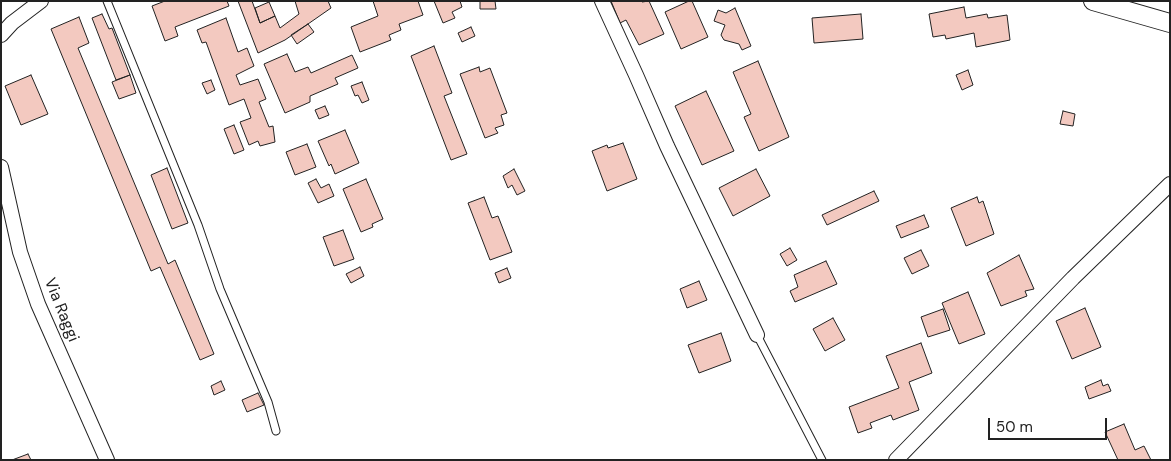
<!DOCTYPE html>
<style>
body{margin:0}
#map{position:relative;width:1171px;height:461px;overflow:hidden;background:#fff;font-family:"DM Sans",sans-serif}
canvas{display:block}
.frame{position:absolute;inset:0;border:2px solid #222;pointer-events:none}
.scale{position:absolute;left:988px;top:418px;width:119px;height:22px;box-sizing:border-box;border:2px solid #222;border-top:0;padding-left:6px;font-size:15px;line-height:18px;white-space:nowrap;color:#222;-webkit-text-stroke:4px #fff;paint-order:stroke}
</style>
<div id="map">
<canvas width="1171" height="461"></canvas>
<div class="frame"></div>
<div class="scale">50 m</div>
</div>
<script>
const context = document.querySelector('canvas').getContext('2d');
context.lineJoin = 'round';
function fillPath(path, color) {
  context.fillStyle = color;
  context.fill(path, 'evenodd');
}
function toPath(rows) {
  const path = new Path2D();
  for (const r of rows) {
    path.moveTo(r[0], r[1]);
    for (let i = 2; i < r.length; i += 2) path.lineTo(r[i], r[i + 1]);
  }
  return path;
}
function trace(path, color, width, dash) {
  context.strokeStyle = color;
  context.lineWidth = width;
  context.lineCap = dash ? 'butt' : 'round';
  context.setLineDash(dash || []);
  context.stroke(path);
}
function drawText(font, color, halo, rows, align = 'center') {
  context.font = font + ' "DM Sans",sans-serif';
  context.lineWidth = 4;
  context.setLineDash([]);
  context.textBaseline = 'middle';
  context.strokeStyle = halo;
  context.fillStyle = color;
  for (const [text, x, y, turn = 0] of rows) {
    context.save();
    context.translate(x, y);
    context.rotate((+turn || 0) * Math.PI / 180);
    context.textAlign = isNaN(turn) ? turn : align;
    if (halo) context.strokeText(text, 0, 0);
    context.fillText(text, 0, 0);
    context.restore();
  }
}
const building = toPath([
 [165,1,227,1,229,6,175,27,178,36,165,41,152,6,165,1],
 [238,1,252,1,260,23,275,16,280,28,299,14,295,1,328,1,331,8,285,40,258,53,238,1],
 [373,1,418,1,423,15,399,24,401,30,389,35,391,40,360,52,351,27,378,16,373,1],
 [434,1,460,1,462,7,452,12,455,18,443,23,434,1],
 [480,1,495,1,496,9,480,9,480,1],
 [611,1,642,1,642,2,649,1,664,34,639,45,626,20,620,23,611,1],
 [689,1,692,1,708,37,681,49,665,12,689,1],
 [269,2,275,16,260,23,255,8,269,2],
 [964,7,966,18,987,14,988,18,1007,15,1010,40,976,47,974,33,946,39,945,35,933,37,929,14,964,7],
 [735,8,751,46,742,50,739,44,724,40,721,35,725,25,714,21,718,10,726,13,735,8],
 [102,14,109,29,112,28,130,75,116,80,92,18,102,14],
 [861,14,863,39,814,43,812,18,861,14],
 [79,17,89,43,78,48,168,264,175,260,214,354,200,360,160,267,151,271,51,29,79,17],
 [226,18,238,52,247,48,254,66,236,75,240,85,258,79,266,99,259,102,269,127,273,126,275,142,260,146,258,141,249,145,240,122,251,118,244,99,229,105,206,42,202,43,197,30,226,18],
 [308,24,314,32,297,44,291,35,308,24],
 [471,27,475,36,462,42,458,33,471,27],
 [434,46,452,93,444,96,467,154,451,160,411,56,434,46],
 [287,54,295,72,308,67,311,73,352,55,358,68,335,78,338,84,310,96,310,102,285,113,264,64,287,54],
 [758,61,789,137,759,151,744,117,751,114,733,72,758,61],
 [479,67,480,72,490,68,507,113,501,115,504,125,495,128,498,133,485,138,460,74,479,67],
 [968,70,973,85,962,90,956,75,968,70],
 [31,75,48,114,21,125,5,86,31,75],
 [130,75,136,93,119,99,112,82,130,75],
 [211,80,215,90,207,94,202,83,211,80],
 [362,82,369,100,362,103,358,95,355,96,351,86,362,82],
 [706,91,734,151,702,165,675,106,706,91],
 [325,106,329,115,319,119,315,110,325,106],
 [1063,111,1075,114,1073,126,1060,124,1063,111],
 [234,125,244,150,234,154,224,129,234,125],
 [345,130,359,163,335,174,331,164,329,166,318,141,345,130],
 [623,143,637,179,607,191,592,151,607,145,608,148,623,143],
 [307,144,316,167,295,175,286,152,307,144],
 [167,168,188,223,172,229,151,175,167,168],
 [514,169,525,191,517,195,512,185,508,188,503,176,514,169],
 [756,169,770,196,733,216,719,188,756,169],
 [316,179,321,188,329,184,334,196,318,203,308,183,316,179],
 [366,179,383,219,372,224,373,227,361,232,343,189,366,179],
 [874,191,879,201,827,225,822,215,874,191],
 [484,197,492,218,498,216,512,252,490,260,468,203,484,197],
 [977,197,979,203,983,201,994,234,966,246,951,208,977,197],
 [924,215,929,227,901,238,896,226,924,215],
 [343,230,354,259,334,266,323,237,343,230],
 [790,248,797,260,787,266,780,254,790,248],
 [921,250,929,266,912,274,904,258,921,250],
 [1019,255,1034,289,1025,291,1027,296,1001,306,987,273,1019,255],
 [826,261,837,284,795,302,790,291,798,287,794,275,826,261],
 [360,267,364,276,351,283,346,274,360,267],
 [507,268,511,278,499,283,495,273,507,268],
 [699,281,707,300,687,308,680,289,699,281],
 [968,292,985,334,959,344,942,303,968,292],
 [1085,308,1101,347,1072,359,1056,321,1085,308],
 [943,309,950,330,928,337,921,317,943,309],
 [833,318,845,340,825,351,813,329,833,318],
 [721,333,731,361,699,373,688,345,721,333],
 [921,343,932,373,909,382,919,410,893,420,891,415,870,423,872,428,858,433,849,407,899,388,886,356,921,343],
 [1101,380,1103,386,1108,384,1111,391,1089,399,1085,387,1101,380],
 [221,381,225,390,214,395,211,386,221,381],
 [258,393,264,405,247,412,242,400,258,393],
 [1124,424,1135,450,1144,446,1151,460,1118,460,1105,432,1124,424],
 [28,454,31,460,12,460,28,454]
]);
fillPath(building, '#f3c9c0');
trace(building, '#222', 1);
const service = toPath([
 [107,1,198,225,220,289,268,402,276,431],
 [757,335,822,460]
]);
const minor = toPath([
 [602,1,636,75,667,146,757,335],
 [1,35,12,23,41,1],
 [1,167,20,252,38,304,107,460],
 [896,460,1073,278,1170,184]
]);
const tertiary = toPath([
 [1093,1,1170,23]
]);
trace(service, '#222', 9);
trace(minor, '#222', 16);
trace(tertiary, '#222', 20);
trace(service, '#fff', 7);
trace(minor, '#fff', 14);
trace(tertiary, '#fff', 18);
drawText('16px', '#222', '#fff', [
 ["Via Raggi",61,310,68]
]);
</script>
